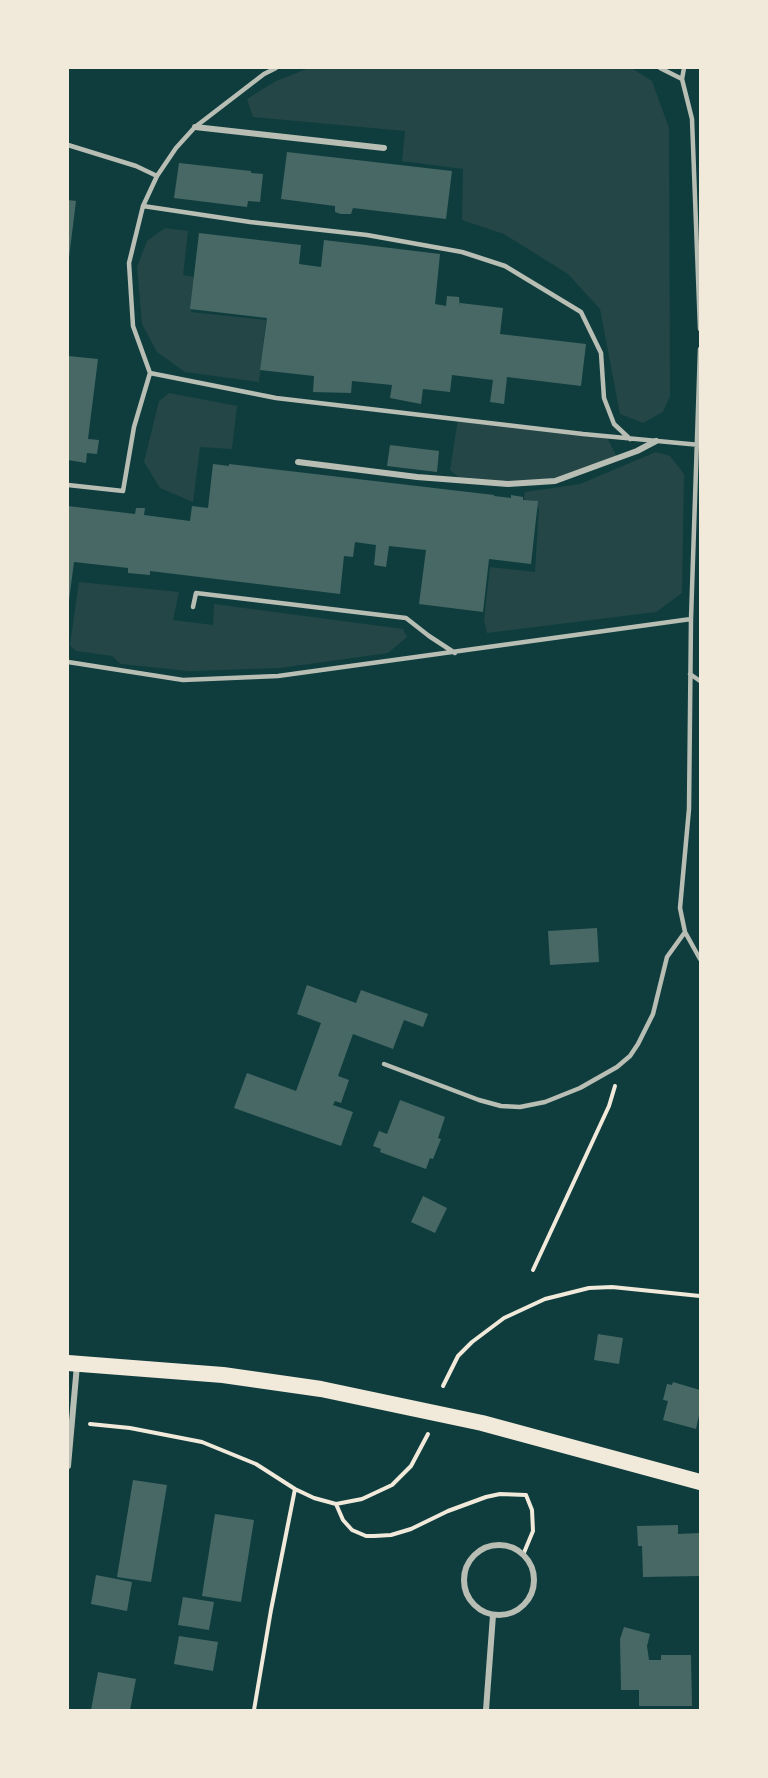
<!DOCTYPE html>
<style>
body{margin:0}
#map{position:relative;width:768px;height:1778px;overflow:hidden;background:#0f3d3e;font-family:Karla,sans-serif}
canvas{display:block}
.frame{position:absolute;inset:0;border:69px solid #f1e9da;pointer-events:none}
</style>
<div id="map">
<canvas width="768" height="1778"></canvas>
<div class="frame"></div>
</div>
<script>
const context = document.querySelector('canvas').getContext('2d');
context.lineJoin = 'round';
function fillPath(path, color) {
  context.fillStyle = color;
  context.fill(path, 'evenodd');
}
function toPath(rows) {
  const path = new Path2D();
  for (const r of rows) {
    if (r.length === 3) {
      path.moveTo(r[0] + r[2], r[1]);
      path.arc(r[0], r[1], r[2], 0, 2 * Math.PI);
      continue;
    }
    path.moveTo(r[0], r[1]);
    for (let i = 2; i < r.length; i += 2) path.lineTo(r[i], r[i + 1]);
  }
  return path;
}
function trace(path, color, width, dash) {
  context.strokeStyle = color;
  context.lineWidth = width;
  context.lineCap = dash ? 'butt' : 'round';
  context.setLineDash(dash || []);
  context.stroke(path);
}
fillPath(toPath([
 [309,68,609,68,633,69,652,81,669,128,670,396,663,412,643,423,620,414,600,309,568,274,504,234,462,220,463,169,402,161,405,131,253,117,247,99,276,81],
 [165,228,188,231,183,275,195,277,191,312,266,320,259,382,185,372,157,352,142,324,137,267,147,241],
 [169,393,237,406,232,449,200,447,193,502,160,488,144,462,159,401],
 [458,419,606,436,618,459,555,481,508,484,462,480,450,470],
 [656,452,670,456,684,474,682,593,656,612,487,633,484,620,490,567,535,572,539,508,523,505,525,492,580,484],
 [79,582,179,592,173,620,213,625,214,604,403,629,407,637,388,653,280,668,189,671,121,664,112,656,76,651,70,645]
]), '#244646');
fillPath(toPath([
 [287,152,452,171,446,219,353,208,351,214,341,214,335,212,335,206,281,199],
 [179,163,251,171,251,173,263,174,260,202,248,201,247,207,174,198],
 [68,200,76,201,69,258,68,258],
 [199,233,301,245,299,264,321,267,324,240,440,254,435,304,446,306,447,296,459,297,460,307,460,303,503,308,500,334,586,344,581,386,507,377,504,404,490,402,493,380,452,375,450,392,423,389,421,404,390,398,392,385,352,381,351,393,313,392,314,376,260,370,267,318,190,309],
 [68,356,98,359,88,439,99,440,97,454,87,453,86,463,68,460],
 [390,445,439,451,437,472,387,466],
 [213,464,229,466,229,464,494,495,494,496,511,498,511,495,523,497,523,500,538,501,531,564,489,559,483,612,419,604,426,550,389,546,386,567,374,565,376,545,355,542,353,557,344,556,340,594,150,571,150,575,128,573,128,568,74,562,68,608,68,506,135,514,136,508,145,508,144,515,190,521,192,506,208,508],
 [597,928,599,962,550,965,548,931],
 [307,985,356,1003,361,990,428,1014,423,1027,404,1020,393,1049,353,1034,338,1076,349,1080,341,1103,335,1101,333,1105,353,1112,341,1146,234,1108,247,1073,296,1091,321,1023,297,1014],
 [400,1100,445,1117,438,1138,441,1139,433,1159,430,1158,426,1169,380,1152,381,1149,373,1146,379,1131,387,1134],
 [423,1196,447,1208,435,1233,411,1222],
 [598,1334,623,1338,619,1364,594,1360],
 [673,1382,700,1390,700,1411,696,1429,663,1420,668,1401,663,1400,667,1384,672,1385],
 [133,1480,167,1485,151,1582,117,1577],
 [215,1514,254,1520,241,1602,202,1596],
 [678,1525,678,1534,700,1533,700,1576,643,1577,642,1546,638,1546,637,1526],
 [96,1575,132,1582,127,1611,91,1604],
 [183,1597,214,1602,209,1630,178,1625],
 [624,1627,650,1634,647,1646,649,1660,661,1660,661,1655,691,1655,692,1706,639,1706,639,1690,621,1690,620,1639],
 [179,1636,218,1642,213,1671,174,1664],
 [98,1672,136,1679,130,1710,91,1710]
]), '#486865');
trace(toPath([
 [533,1270,609,1106,615,1086],
 [443,1386,458,1356,472,1342,504,1318,545,1299,589,1288,612,1287,700,1296],
 [90,1424,130,1428,202,1442,256,1464,295,1489,314,1498,336,1504,362,1499,392,1485,411,1466,428,1434],
 [336,1504,343,1520,352,1530,366,1536,374,1536,391,1535,411,1529,448,1511,486,1497,500,1494,526,1495,532,1510,533,1531,523,1555],
 [254,1710,271,1610,295,1489]
]), '#f1e9da', 4);
trace(toPath([
 [276,68,264,74,195,127,176,148,157,176,143,206,129,263,133,326,150,373,276,398,583,434,700,445],
 [660,68,682,79],
 [684,68,682,79,692,119,700,329],
 [68,145,136,166,157,176],
 [143,206,250,222,367,235,462,252,505,266,581,312,601,353,604,398,614,424,630,439],
 [700,349,691,619,689,809,680,908,685,932,700,959],
 [68,485,123,491,134,427,150,373],
 [193,607,196,593,406,618,429,636,455,653],
 [68,662,183,680,278,676,691,619],
 [690,674,700,681],
 [384,1064,479,1100,501,1106,520,1107,545,1102,580,1088,617,1067,630,1056,638,1044,653,1014,667,957,685,932]
]), '#b8beb3', 4.5);
trace(toPath([
 [195,127,384,148],
 [298,462,417,477,508,484,555,481,637,451,656,441],
 [68,1466,77,1365],
 [499,1580,35],
 [486,1710,493,1615]
]), '#b8beb3', 6);
trace(toPath([
 [68,1363,223,1375,321,1389,482,1423,700,1482]
]), '#f1e9da', 16);
</script>
